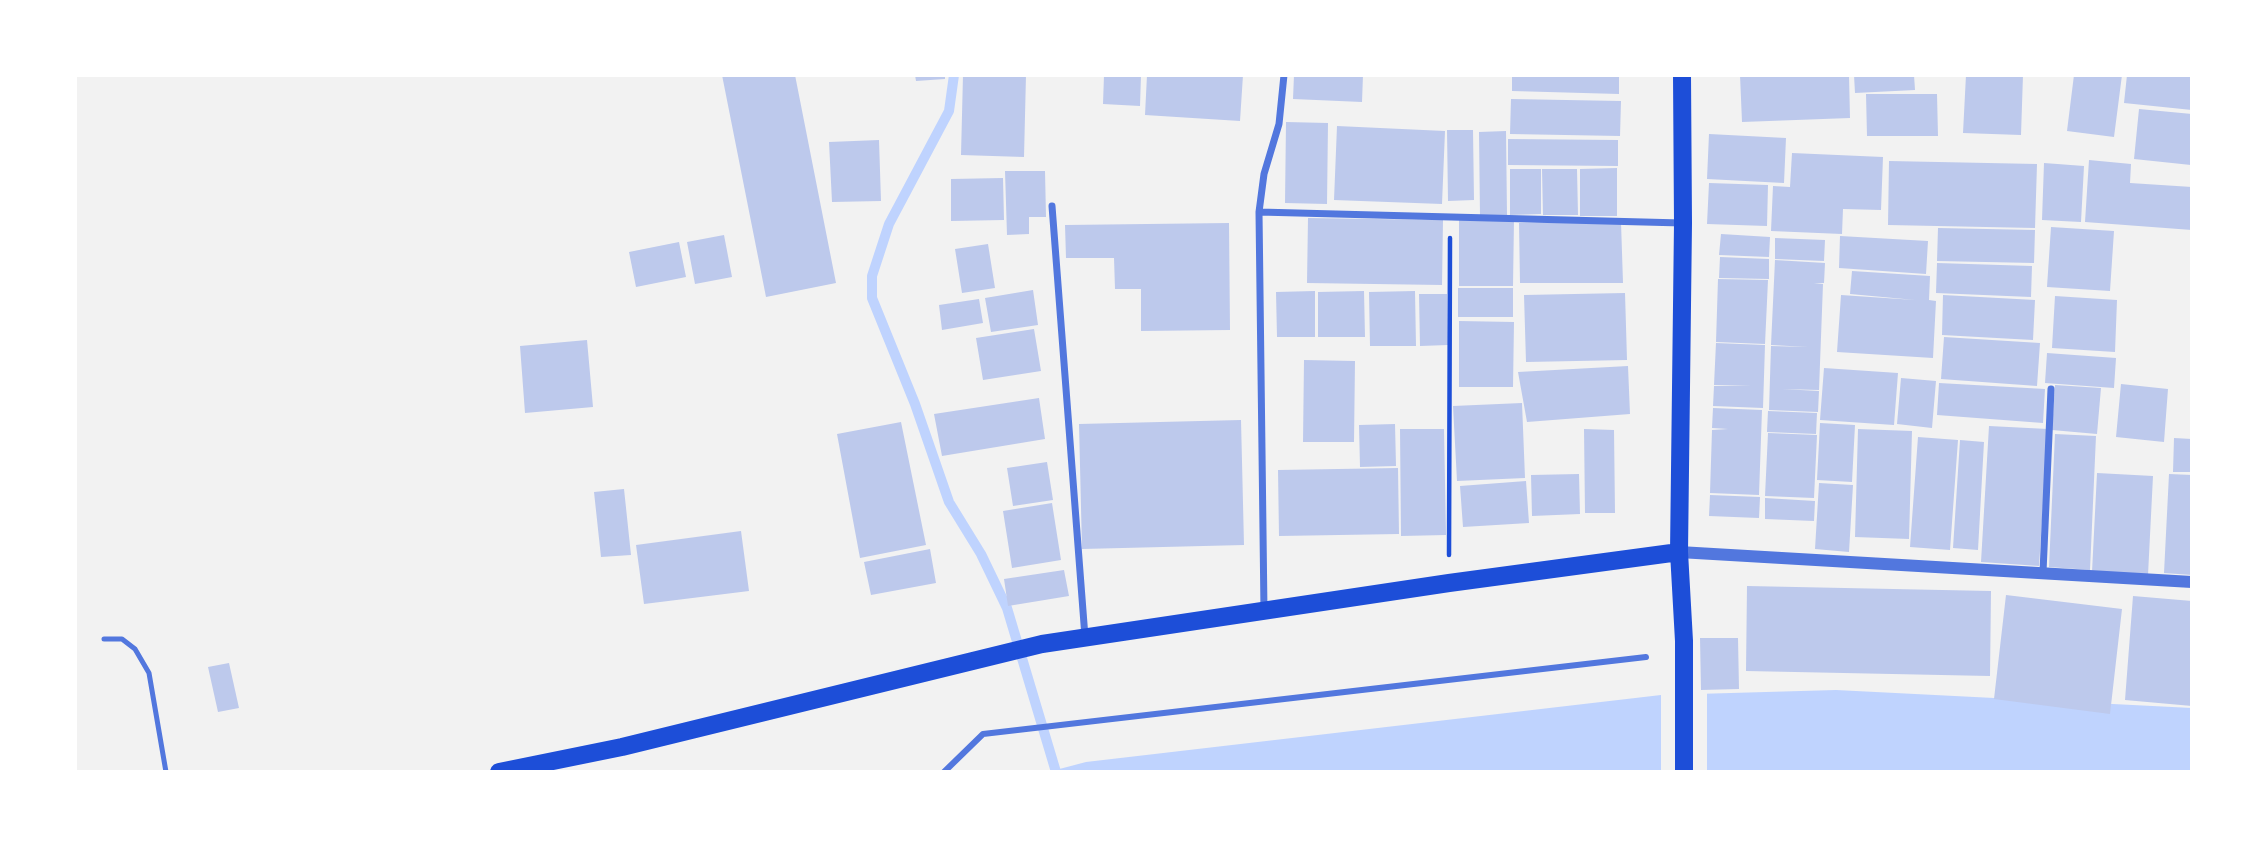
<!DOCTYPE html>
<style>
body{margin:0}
#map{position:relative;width:2267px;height:847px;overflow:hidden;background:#f2f2f2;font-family:Cabin,sans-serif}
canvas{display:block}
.frame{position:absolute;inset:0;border:77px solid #fff;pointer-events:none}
</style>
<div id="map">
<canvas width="2267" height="847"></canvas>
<div class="frame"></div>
</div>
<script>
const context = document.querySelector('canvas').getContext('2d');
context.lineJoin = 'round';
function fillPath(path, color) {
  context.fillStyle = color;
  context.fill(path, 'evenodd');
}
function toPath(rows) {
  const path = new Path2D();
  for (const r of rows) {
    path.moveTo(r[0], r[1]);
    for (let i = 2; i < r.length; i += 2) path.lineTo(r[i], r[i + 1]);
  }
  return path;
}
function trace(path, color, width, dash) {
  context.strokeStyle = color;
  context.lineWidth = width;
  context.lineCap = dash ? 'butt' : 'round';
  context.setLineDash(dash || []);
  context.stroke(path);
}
fillPath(toPath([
 [1836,690,2192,708,2192,772,1048,772,1086,762,1661,695]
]), '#bfd3fe');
fillPath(toPath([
 [1707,690,1707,772,1661,772,1661,691]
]), '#f2f2f2');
trace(toPath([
 [954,75,949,111,889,224,872,276,872,298,915,404,949,502,981,554,1007,608,1056,772]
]), '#bfd3fe', 10);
fillPath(toPath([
 [722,75,795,75,836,283,766,297],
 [915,75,945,75,945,79,916,81],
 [963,75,1026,75,1024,157,961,155],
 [1104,75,1141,75,1140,106,1103,104],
 [1147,75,1243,75,1240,121,1145,115],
 [1294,75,1363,75,1362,102,1293,99],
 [1512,75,1619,75,1619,94,1512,91],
 [1740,75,1849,75,1850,118,1742,122],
 [1854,75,1914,75,1915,90,1855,93],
 [1966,75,2023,75,2021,135,1963,133],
 [2074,75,2122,75,2114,137,2067,131],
 [2127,75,2192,75,2192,110,2124,103],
 [1866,94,1937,94,1938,136,1867,136],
 [1511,99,1621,101,1620,136,1510,134],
 [2139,109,2192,114,2191,165,2134,159],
 [1286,122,1328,123,1327,204,1285,203],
 [1337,126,1445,131,1442,204,1334,200],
 [1447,130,1473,130,1474,200,1448,201],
 [1506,131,1507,215,1480,216,1479,132],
 [1709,134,1786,138,1784,183,1707,179],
 [1508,139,1618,140,1618,166,1508,165],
 [879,140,881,201,832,202,829,142],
 [1792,153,1883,157,1881,210,1843,209,1842,234,1771,231,1773,186,1790,187],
 [2089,160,2131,164,2130,183,2192,187,2192,230,2085,222],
 [1889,161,2037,164,2035,228,1888,225],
 [2044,163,2084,166,2081,222,2042,220],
 [1617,168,1617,216,1580,216,1580,169],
 [1510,169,1541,169,1541,214,1510,215],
 [1542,169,1577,169,1578,215,1543,215],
 [1005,171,1045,171,1046,217,1029,217,1029,234,1007,235],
 [1003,178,1004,220,951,221,951,179],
 [1709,183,1768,185,1767,226,1707,224],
 [1308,218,1443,220,1442,285,1307,283],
 [1459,219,1514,219,1513,286,1459,286],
 [1621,222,1623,283,1520,283,1519,223],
 [1229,223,1230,330,1141,331,1141,289,1115,289,1114,258,1066,258,1065,225],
 [2051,227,2114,231,2110,291,2047,287],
 [1938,228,2035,230,2034,263,1937,261],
 [1721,234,1770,237,1769,257,1719,255],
 [724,235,732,277,695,284,687,242],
 [1840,236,1928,241,1926,274,1839,268],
 [1775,238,1825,240,1824,261,1775,259],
 [679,242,686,277,636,287,629,252],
 [988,244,995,288,962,293,955,249],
 [1720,257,1769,259,1769,279,1719,278],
 [1775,260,1825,263,1824,283,1814,283,1823,284,1819,390,1782,389,1819,391,1818,412,1769,410,1771,346,1808,347,1771,345],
 [1937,263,2032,266,2031,297,1936,293],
 [1852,271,1930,276,1929,300,1936,301,1933,358,1837,352,1841,295,1915,300,1850,294],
 [1718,279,1768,280,1765,344,1716,342],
 [1458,288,1513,288,1513,317,1458,317],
 [1033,290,1038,325,991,332,985,298],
 [1315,291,1315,337,1277,337,1276,292],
 [1364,291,1365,337,1318,337,1318,292],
 [1415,291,1416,346,1370,346,1369,292],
 [1625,293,1627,360,1526,362,1524,295],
 [1419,294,1447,294,1448,345,1420,346],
 [1943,295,2035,300,2033,340,1942,335],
 [2055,296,2117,300,2115,352,2052,348],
 [979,299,983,323,942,330,939,305],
 [1459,321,1514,322,1513,387,1459,387],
 [1034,329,1041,371,983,380,976,338],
 [1944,337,2040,343,2037,386,1941,379],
 [587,340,593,407,525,413,520,346],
 [1716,343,1765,345,1763,408,1713,406,1714,386,1751,386,1714,385],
 [2047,353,2116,358,2114,388,2045,383],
 [1304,360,1355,361,1354,442,1303,442],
 [1628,366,1630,414,1527,422,1518,372],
 [1824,368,1898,373,1894,425,1820,420],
 [1901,378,1936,381,1932,428,1897,424],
 [1939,383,2045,389,2043,423,1937,415],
 [2121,384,2168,389,2164,442,2116,437],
 [2055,385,2101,388,2097,434,2052,430],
 [1039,398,1045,439,942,456,934,414],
 [1522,403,1525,478,1457,481,1453,406],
 [1713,408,1762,410,1759,495,1710,493,1712,430,1728,429,1712,428],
 [1768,411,1817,413,1816,434,1767,432],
 [1241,420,1244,545,1082,549,1079,424],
 [901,422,926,545,860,558,837,434],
 [1820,423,1855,425,1852,482,1817,480],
 [1395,424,1396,466,1360,467,1359,425],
 [1989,426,2048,429,2039,566,1981,562],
 [1400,429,1444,429,1446,535,1401,536],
 [1584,429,1614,430,1615,513,1585,513],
 [1858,429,1912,431,1909,539,1855,537],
 [1768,433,1817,435,1814,498,1765,496],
 [2055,434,2096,436,2090,570,2049,567],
 [1918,437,1958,440,1950,550,1910,547],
 [2174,438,2192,439,2192,472,2173,472],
 [1960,440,1984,442,1978,550,1953,548],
 [1047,462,1053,500,1013,506,1007,468],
 [1398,468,1399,534,1279,536,1278,470],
 [2097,473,2153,476,2148,575,2092,572],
 [1579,474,1580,514,1532,516,1531,475],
 [2169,474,2192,475,2192,575,2164,573],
 [1526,481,1529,523,1463,527,1460,486],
 [1819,483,1853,485,1849,552,1815,549],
 [624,489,631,555,601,557,594,492],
 [1710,495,1760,497,1759,518,1709,516],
 [1765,498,1815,501,1814,521,1765,519],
 [1052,503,1061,560,1012,568,1003,511],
 [741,531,749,591,644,604,636,545],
 [930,549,936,583,871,595,864,562],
 [1064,570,1069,596,1008,606,1004,579],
 [1747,586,1991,591,1990,676,1746,671],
 [2006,595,2122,609,2110,714,1994,699],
 [2133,596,2192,601,2192,706,2125,700],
 [1700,638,1738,638,1739,689,1701,690],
 [229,663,239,708,218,712,208,667]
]), '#bdc9ec');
trace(toPath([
 [1449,555,1450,238]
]), '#1d4ed8', 4.5);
trace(toPath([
 [104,639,122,639,135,649,149,673,166,772]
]), '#5277de', 5);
trace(toPath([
 [944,772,983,734,1646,657]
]), '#5277de', 6);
trace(toPath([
 [1052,206,1085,637],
 [1259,212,1682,223],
 [2043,572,2051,389],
 [1264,611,1259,212,1264,174,1279,124,1284,75]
]), '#5277de', 7);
trace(toPath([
 [1679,552,2192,582]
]), '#5277de', 12);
trace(toPath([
 [1682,75,1683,223,1679,552,1684,641,1684,772],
 [499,772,622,747,1042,644,1449,583,1679,552]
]), '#1d4ed8', 18);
</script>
